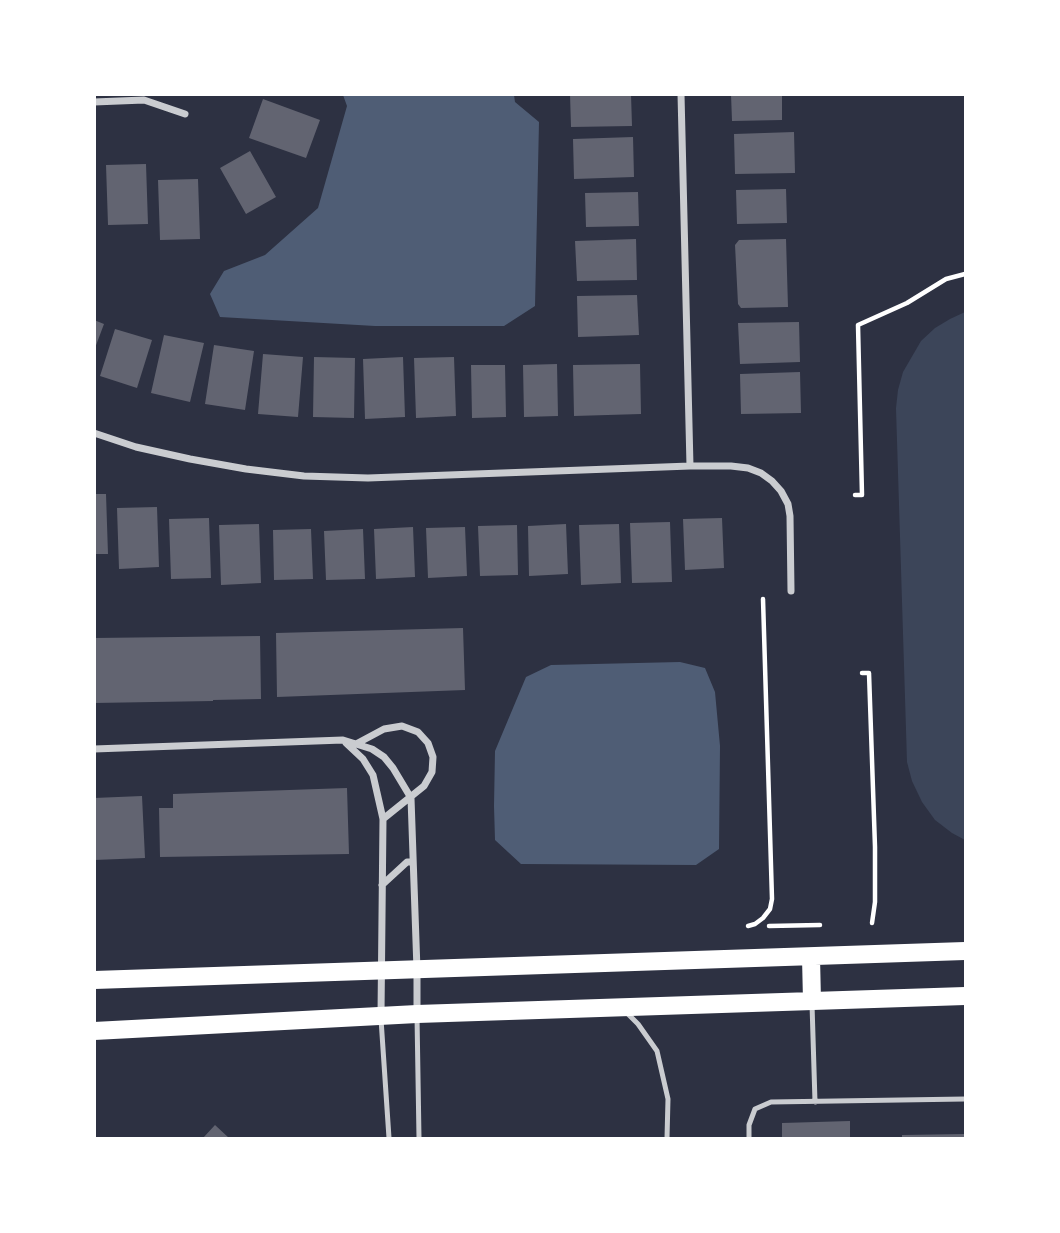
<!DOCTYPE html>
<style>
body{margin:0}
#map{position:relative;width:1060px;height:1233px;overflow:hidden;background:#2d3142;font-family:"Public Sans",sans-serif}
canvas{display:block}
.frame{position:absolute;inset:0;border:96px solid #fff;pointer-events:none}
</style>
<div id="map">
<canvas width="1060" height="1233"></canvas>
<div class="frame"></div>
</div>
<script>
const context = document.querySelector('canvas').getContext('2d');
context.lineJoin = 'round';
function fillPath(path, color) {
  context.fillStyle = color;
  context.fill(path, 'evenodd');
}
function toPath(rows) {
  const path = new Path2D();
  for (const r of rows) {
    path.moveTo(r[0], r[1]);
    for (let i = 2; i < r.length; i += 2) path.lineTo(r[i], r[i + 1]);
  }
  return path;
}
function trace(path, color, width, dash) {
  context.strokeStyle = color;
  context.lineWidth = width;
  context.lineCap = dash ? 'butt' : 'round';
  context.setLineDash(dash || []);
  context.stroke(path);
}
fillPath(toPath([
 [965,312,965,840,952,833,935,820,922,802,912,781,907,762,896,408,898,390,903,372,921,341,935,328,950,319]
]), '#3c4559');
fillPath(toPath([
 [343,95,514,95,515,102,539,122,535,306,504,326,375,326,220,317,210,294,224,271,265,255,318,208,347,106],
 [680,662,705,668,715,692,720,746,719,849,696,865,521,864,495,840,494,806,495,751,526,677,551,665]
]), '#4f5d75');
fillPath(toPath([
 [570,94,631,94,632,126,571,127],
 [731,94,782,94,782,120,732,121],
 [263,99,320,120,306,158,249,138],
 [794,132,795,173,735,174,734,134],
 [633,137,634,177,574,179,573,139],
 [250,151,276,197,246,214,220,168],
 [146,164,148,224,108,225,106,165],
 [198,179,200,239,160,240,158,180],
 [786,189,787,223,737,224,736,190],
 [638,192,639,226,586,227,585,193],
 [636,239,637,280,577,281,575,241],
 [786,239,788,307,741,308,738,304,735,245,739,240],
 [637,295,639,335,578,337,577,296],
 [94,320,104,324,95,348,94,348],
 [799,322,800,362,740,364,738,323],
 [115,329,152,340,137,388,100,376],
 [164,335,204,343,190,402,151,393],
 [214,345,254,351,245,410,205,404],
 [263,354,303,357,298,417,258,414],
 [314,357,355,358,354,418,313,417],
 [403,357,405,417,365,419,363,359],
 [454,357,456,416,416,418,414,358],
 [557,364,558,416,524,417,523,365],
 [640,364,641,414,574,416,573,365],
 [471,365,505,365,506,417,472,418],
 [800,372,801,413,741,414,740,374],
 [94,494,106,494,108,554,94,554],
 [157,507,159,567,119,569,117,508],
 [209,518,211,578,171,579,169,519],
 [722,518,724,568,685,570,683,519],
 [670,522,672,582,632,583,630,523],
 [259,524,261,583,221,585,219,525],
 [566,524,568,574,529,576,528,526],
 [619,524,621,583,581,585,579,525],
 [517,525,518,575,480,576,478,526],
 [413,527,415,577,376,579,374,529],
 [465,527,467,576,428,578,426,528],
 [311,529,313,579,274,580,273,530],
 [363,529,365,579,326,580,324,531],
 [463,628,465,690,277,697,276,633],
 [260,636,261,699,213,700,213,701,94,703,94,638],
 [347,788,349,854,160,857,159,808,173,808,173,794],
 [142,796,145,858,94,860,94,798],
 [850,1121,850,1138,782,1138,782,1123],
 [215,1125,229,1138,203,1138],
 [965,1134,965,1138,902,1138,902,1135]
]), '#626471');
trace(toPath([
 [855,495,862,495,858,325,907,303,946,279,965,274],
 [862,673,869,673,875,847,875,902,872,923],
 [748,926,755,924,763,918,770,909,772,899,763,599],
 [769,926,820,925]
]), '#fff', 4.5);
trace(toPath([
 [812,1004,815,1102],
 [625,1011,638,1024,657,1051,668,1099,667,1138],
 [417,1016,419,1138],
 [381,1019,389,1138],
 [749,1138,749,1125,755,1109,771,1102,965,1099]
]), '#caccd0', 5);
trace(toPath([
 [681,94,690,466],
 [94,102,144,100,185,114],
 [94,433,136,447,190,459,246,469,304,476,368,478,690,466,731,466,748,468,761,473,772,481,781,491,788,504,790,516,791,591],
 [346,743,363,759,373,775,383,819,381,1014],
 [356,744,384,729,402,726,418,732,428,743,433,757,432,772,424,786,383,819],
 [94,749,343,740,372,749,384,757,393,768,411,798,417,970,417,1014],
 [382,885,407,862,413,862]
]), '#caccd0', 7);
trace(toPath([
 [811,957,812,1001],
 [94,980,965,951],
 [94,1031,417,1014,965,996]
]), '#fff', 18);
</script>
